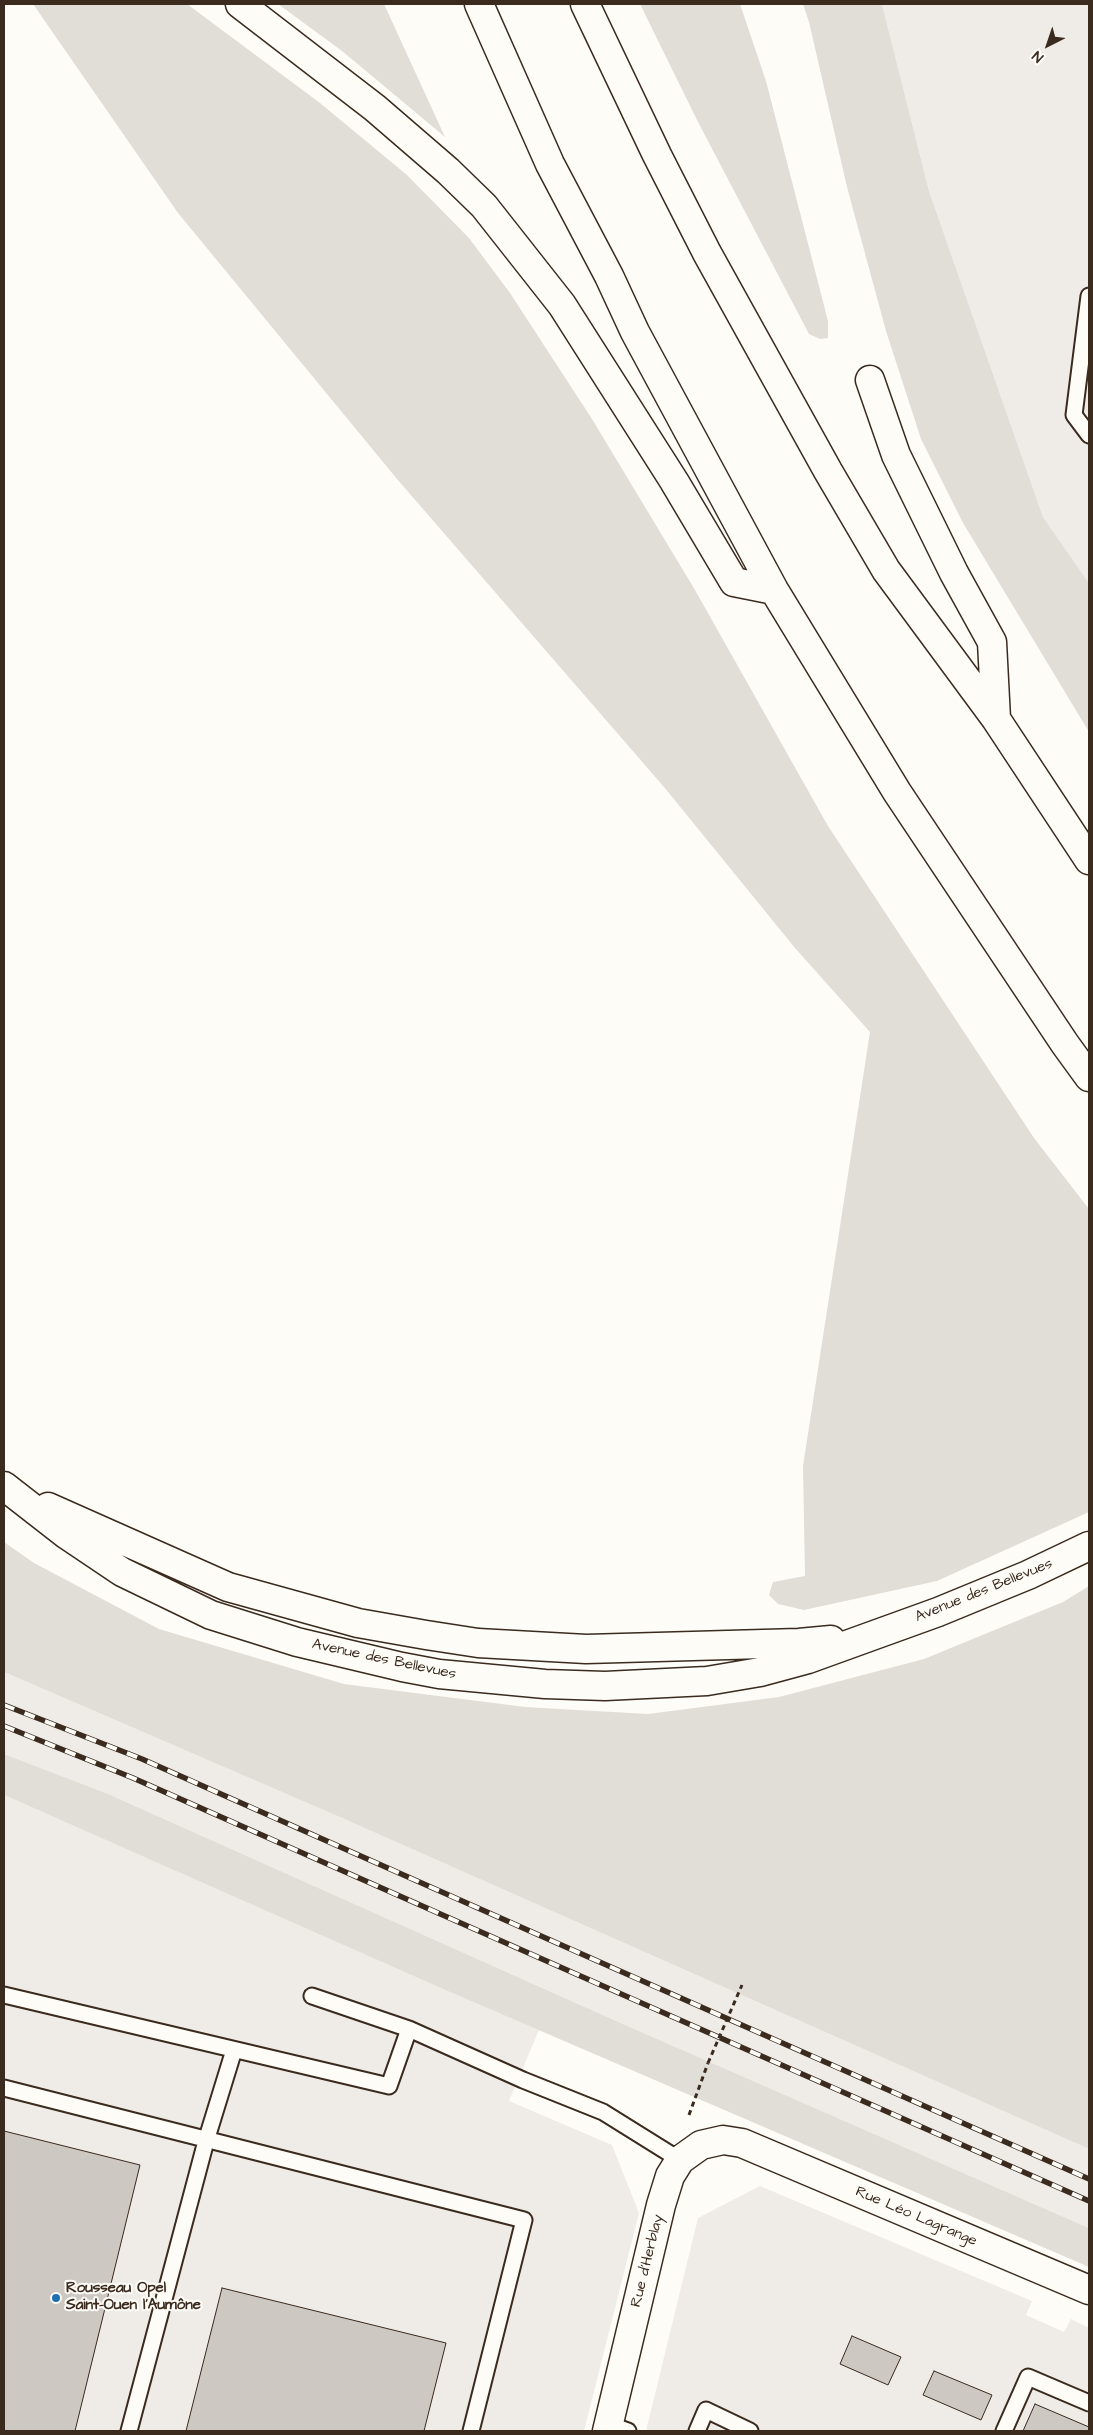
<!DOCTYPE html>
<meta charset="utf-8">
<style>
body{margin:0}
#map{position:relative;width:1093px;height:2435px;overflow:hidden;background:#fdfcf7;font-family:"Architects Daughter",sans-serif}
canvas{display:block}
.frame{position:absolute;inset:0;border:5px solid #3b2a1e;pointer-events:none}
.north{position:absolute;left:1023px;top:20px;width:50px;height:50px;-webkit-text-stroke:4px #fdfcf7;paint-order:stroke;rotate:221deg;font-size:14px;font-weight:700;line-height:20px;text-align:center;color:#3b2a1e}
.north::after{content:'';display:block;margin:auto;width:18px;height:22px;background:#3b2a1e;clip-path:polygon(50% 0,100% 100%,50% 72%,0 100%)}
</style>
<div id="map">
<canvas width="1093" height="2435"></canvas>
<div class="frame"></div>
<div class="north">N</div>
</div>
<script>
const context = document.querySelector('canvas').getContext('2d');
context.lineJoin = 'round';
function fillPath(path, color) {
  context.fillStyle = color;
  context.fill(path, 'evenodd');
}
function toPath(rows) {
  const path = new Path2D();
  for (const r of rows) {
    path.moveTo(r[0], r[1]);
    for (let i = 2; i < r.length; i += 2) path.lineTo(r[i], r[i + 1]);
  }
  return path;
}
function trace(path, color, width, dash) {
  context.strokeStyle = color;
  context.lineWidth = width;
  context.lineCap = dash ? 'butt' : 'round';
  context.setLineDash(dash || []);
  context.stroke(path);
}
function drawText(font, color, halo, rows, align = 'center') {
  context.font = font + ' "Architects Daughter",sans-serif';
  context.lineWidth = 4;
  context.setLineDash([]);
  context.textBaseline = 'middle';
  context.strokeStyle = halo;
  context.fillStyle = color;
  for (const [text, x, y, turn = 0] of rows) {
    context.save();
    context.translate(x, y);
    context.rotate((+turn || 0) * Math.PI / 180);
    context.textAlign = isNaN(turn) ? turn : align;
    if (halo) context.strokeText(text, 0, 0);
    context.fillText(text, 0, 0);
    context.restore();
  }
}
fillPath(toPath([
 [882,4,1089,4,1089,583,1043,517,929,191],
 [4,1672,342,1818,1089,2149,1089,2228,623,2024,106,1793,4,1754],
 [4,1795,539,2030,509,2101,612,2145,639,2213,584,2431,4,2431],
 [760,2186,1032,2301,1026,2315,1064,2332,1071,2319,1089,2328,1089,2431,646,2431,698,2218]
]), '#efece7');
fillPath(toPath([
 [33,4,187,4,320,103,407,175,469,238,510,293,592,419,695,590,828,826,1034,1138,1089,1209,1089,1512,937,1581,804,1610,778,1604,769,1595,773,1582,805,1576,803,1466,870,1032,795,948,664,787,397,479,178,213],
 [278,4,384,4,445,137,342,51],
 [640,4,740,4,766,81,828,321,828,338,820,339,809,334,697,120],
 [803,4,882,4,929,191,1043,517,1089,583,1089,732,963,523,921,439,886,331,847,187,809,22],
 [4,1542,34,1563,159,1629,344,1684,525,1707,648,1714,779,1697,924,1659,1063,1602,1089,1586,1089,2149,342,1818,4,1672],
 [4,1754,106,1793,623,2024,1089,2228,1089,2267,448,1991,4,1795]
]), '#e1ded7');
const building = toPath([
 [4,2131,140,2165,75,2431,4,2431,4,2131],
 [222,2288,446,2343,424,2431,186,2431,222,2288],
 [852,2336,901,2357,888,2385,840,2364,852,2336],
 [934,2371,992,2395,981,2420,923,2395,934,2371],
 [1035,2404,1089,2427,1089,2431,1023,2431,1035,2404]
]);
fillPath(building, '#cdc8c2');
trace(building, '#3b2a1e', 1);
const service = toPath([
 [1089,296,1074,415,1089,435],
 [4,1995,389,2086,409,2029],
 [312,1996,409,2029,523,2080,603,2112,680,2160],
 [4,2088,524,2220,471,2431],
 [608,2424,628,2431],
 [129,2431,206,2141,234,2050],
 [697,2431,706,2410,750,2431],
 [1004,2431,1028,2377,1089,2403]
]);
const minor = toPath([
 [607,2431,661,2205,670,2176,680,2160,701,2145,723,2140,742,2143,1089,2290]
]);
const tertiary = toPath([
 [4,1486,67,1535,122,1572,211,1615,297,1642,402,1667,439,1674,545,1684,605,1686,707,1681,760,1672,808,1659,938,1612,1028,1575,1089,1546],
 [48,1507,228,1587,358,1623,426,1635,478,1643,586,1649,799,1643,831,1640]
]);
const motorway = toPath([
 [240,4,375,108,448,171,484,206,562,305,674,481,734,582,774,590],
 [479,4,550,164,609,276,635,332,774,590,897,792,1065,1044,1089,1077],
 [585,4,657,155,707,253,828,471,886,570,996,719,1089,860],
 [870,380,896,455,954,573,992,642,996,719]
]);
trace(service, '#3b2a1e', 19);
trace(minor, '#3b2a1e', 31);
trace(tertiary, '#3b2a1e', 31);
trace(motorway, '#3b2a1e', 31);
trace(toPath([
 [689,2115,708,2063]
]), '#3b2a1e', 3, [5, 4]);
trace(service, '#fdfcf7', 15);
trace(minor, '#fdfcf7', 28);
trace(tertiary, '#fdfcf7', 28);
trace(motorway, '#fdfcf7', 28);
const rail = toPath([
 [4,1705,142,1759,1089,2179],
 [4,1726,133,1778,1089,2201]
]);
trace(rail, '#3b2a1e', 5.5);
trace(rail, '#fdfcf7', 4, [11]);
trace(toPath([
 [708,2063,742,1985]
]), '#3b2a1e', 3, [5, 4]);
for (const [x, y, r, color] of [
 [56,2298,5,"#1f6fb2"]
]) {
  const dot = new Path2D();
  dot.arc(x, y, r, 0, 2 * Math.PI);
  context.fillStyle = color;
  context.fill(dot);
  trace(dot, '#fdfcf7', 2);
}
drawText('15px', '#3b2a1e', '#fdfcf7', [
 ["Avenue des Bellevues",984,1591,-22],
 ["Avenue des Bellevues",384,1660,12],
 ["Rue Léo Lagrange",916,2217,23],
 ["Rue d'Herblay",648,2261,-76]
]);
drawText('bold 15px', '#3b2a1e', '#fdfcf7', [
 ["Rousseau Opel",66,2289],
 ["Saint-Ouen l'Aumône",66,2306]
], 'left');
</script>
